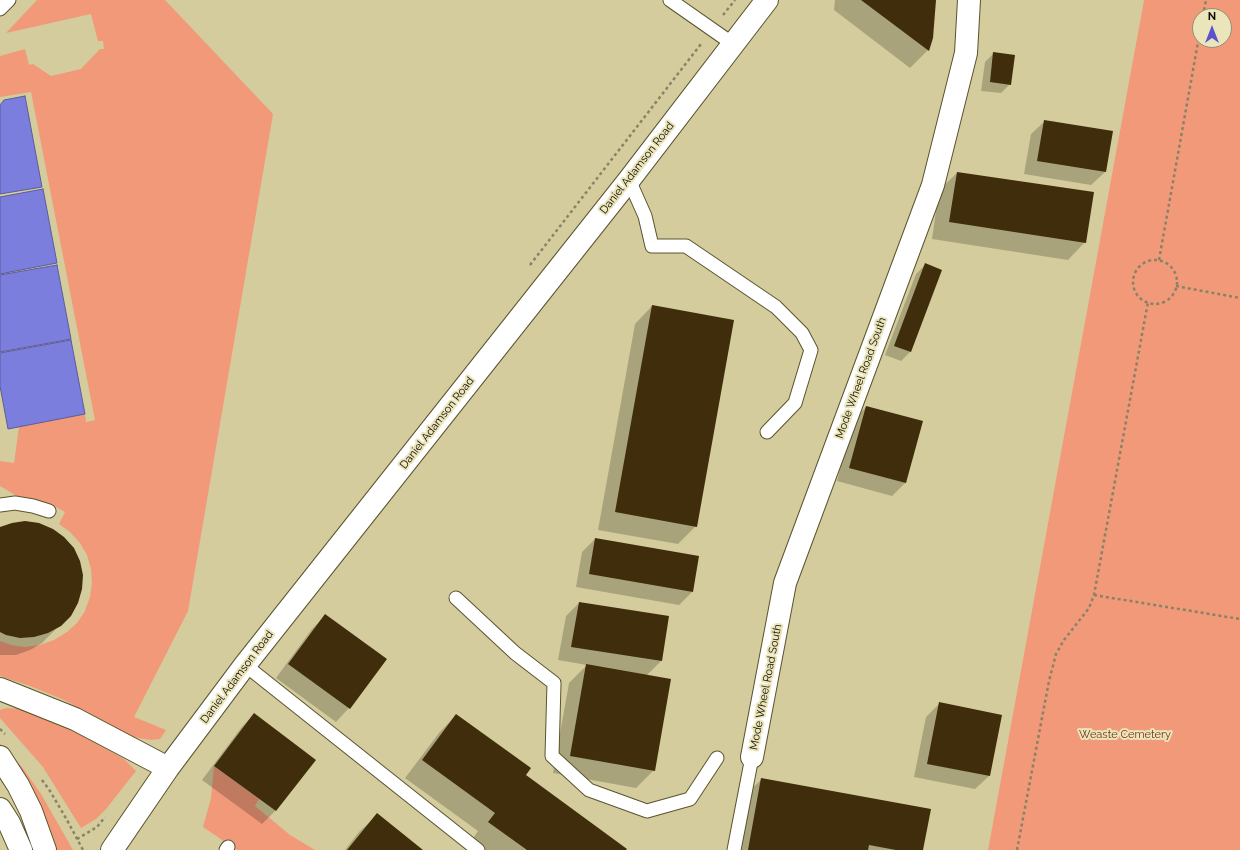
<!DOCTYPE html>
<style>
body{margin:0}
#map{position:relative;width:1240px;height:850px;overflow:hidden;background:#ded7ae;font-family:Raleway,sans-serif}
canvas{display:block}
.north{position:absolute;left:1192px;top:8px;width:40px;height:40px;box-sizing:border-box;background:#ebe5bb;border:1px solid #938e71;border-radius:50%;rotate:0deg;font-size:11px;font-weight:700;line-height:16px;text-align:center;color:#0e0c01}
.north::after{content:'';display:block;margin:auto;width:14px;height:18px;background:#5a54cc;clip-path:polygon(50% 0,100% 100%,50% 72%,0 100%)}
</style>
<div id="map">
<canvas width="1240" height="850"></canvas>
<div class="north">N</div>
</div>
<script>
const context = document.querySelector('canvas').getContext('2d');
context.lineJoin = 'round';
function fillPath(path, color) {
  context.fillStyle = color;
  context.fill(path, 'evenodd');
}
function toPath(rows) {
  const path = new Path2D();
  for (const r of rows) {
    if (r.length === 3) {
      path.moveTo(r[0] + r[2], r[1]);
      path.arc(r[0], r[1], r[2], 0, 2 * Math.PI);
      continue;
    }
    path.moveTo(r[0], r[1]);
    for (let i = 2; i < r.length; i += 2) path.lineTo(r[i], r[i + 1]);
  }
  return path;
}
function trace(path, color, width, dash) {
  context.strokeStyle = color;
  context.lineWidth = width;
  context.lineCap = dash ? 'butt' : 'round';
  context.setLineDash(dash || []);
  context.stroke(path);
}
function drawText(font, color, halo, rows, align = 'center') {
  context.font = font + ' Raleway,sans-serif';
  context.lineWidth = 4;
  context.setLineDash([]);
  context.textBaseline = 'middle';
  context.strokeStyle = halo;
  context.fillStyle = color;
  for (const [text, x, y, turn = 0] of rows) {
    context.save();
    context.translate(x, y);
    context.rotate((+turn || 0) * Math.PI / 180);
    context.textAlign = isNaN(turn) ? turn : align;
    if (halo) context.strokeText(text, 0, 0);
    context.fillText(text, 0, 0);
    context.restore();
  }
}
fillPath(toPath([
 [0,0,1144,0,988,850,0,850]
]), '#d4cc9c');
fillPath(toPath([
 [37,0,165,0,273,114,188,611,134,717,166,730,160,739,151,740,132,737,92,715,62,699,30,686,0,676,0,641,11,645,25,647,40,645,54,640,67,632,77,623,85,611,90,597,92,583,91,569,87,555,80,543,70,532,59,524,65,512,49,503,32,500,17,496,0,486,0,461,14,463,19,427,85,414,86,422,95,420,31,92,0,97,0,56,25,49,29,65,33,64,51,76,81,69,100,49,104,49,103,41,98,41,91,14,6,33],
 [1144,0,1240,0,1240,850,988,850],
 [1200,16,1224,16,1224,40,1200,40],
 [6,708,22,709,47,718,78,733,124,759,136,771,106,809,96,819,81,828,43,767,0,718,0,710],
 [0,743,22,767,41,794,73,850,54,850,0,750],
 [214,766,259,799,255,806,290,835,315,850,237,850,203,827,211,798]
]), '#f19979');
const water = toPath([
 [25,96,42,187,0,194,0,105,4,100,25,96],
 [43,189,57,263,0,274,0,197,43,189],
 [57,265,71,339,0,352,0,275,57,265],
 [71,340,85,414,8,429,0,386,0,353,71,340]
]);
fillPath(water, '#7c7edd');
trace(water, '#5b5c9b', 1);
fillPath(toPath([
 [835,0,935,0,932,38,928,50,910,68,834,10],
 [994,53,1010,84,1001,93,981,91,985,62],
 [1045,121,1105,172,1091,185,1024,174,1031,134],
 [957,173,1085,242,1068,260,932,239,939,190],
 [925,265,910,352,901,361,885,355,916,274],
 [652,306,696,526,678,544,598,530,635,324],
 [866,407,906,482,892,496,837,481,853,421],
 [0,528,70,615,42,643,30,650,16,655,0,655],
 [595,539,692,592,679,605,576,587,582,552],
 [579,603,668,617,661,661,646,676,654,770,636,788,553,773,569,683,587,665,558,660,566,616],
 [325,616,385,659,349,708,336,722,276,678,312,629],
 [940,703,1001,715,989,776,975,789,914,777,926,717],
 [254,714,275,811,262,824,202,780,241,728],
 [456,715,524,775,625,850,485,850,472,840,478,831,405,778,439,733],
 [762,779,922,850,737,850,748,792],
 [377,815,421,850,345,850,359,832]
]), '#0003');
fillPath(toPath([
 [861,0,936,0,933,38,929,51],
 [993,52,1015,55,1011,85,990,82],
 [1044,120,1113,131,1106,172,1037,161],
 [957,172,1094,192,1086,243,949,222],
 [925,263,942,270,911,352,894,346],
 [652,305,734,320,697,527,615,512],
 [866,406,923,421,906,483,849,468],
 [25,521,39,523,53,529,64,537,74,548,80,561,83,575,82,589,78,603,71,616,61,626,48,633,34,637,20,638,6,635,0,632,0,527,12,523],
 [595,538,699,556,693,592,589,574],
 [579,602,669,616,662,661,571,647],
 [325,614,387,659,350,709,288,664],
 [586,664,671,679,655,771,570,756],
 [939,702,1002,715,990,776,927,764],
 [254,713,316,760,276,811,214,766],
 [456,714,531,768,526,775,627,849,626,850,527,850,488,822,495,813,422,760],
 [761,778,931,809,923,850,896,850,869,845,868,850,748,850],
 [377,813,423,850,347,850]
]), '#3f2d0b');
const service = toPath([
 [670,0,733,44],
 [0,9,9,0],
 [629,180,645,216,652,246,686,246,776,307,802,333,811,350,795,403,767,432],
 [0,505,15,503,33,506,49,511],
 [456,598,515,653,554,683,552,756,589,790,647,811,690,799,717,758],
 [245,665,478,850],
 [226,850,228,847],
 [734,850,752,757]
]);
const minor = toPath([
 [752,757,785,583,933,185,966,53,969,0]
]);
const tertiary = toPath([
 [0,689,75,719,168,768],
 [0,757,18,785,31,811,45,850],
 [0,809,9,823,21,850],
 [112,850,168,768,245,665,629,180,767,0]
]);
trace(service, '#5a542f', 15);
trace(minor, '#5a542f', 24);
trace(tertiary, '#5a542f', 24);
trace(toPath([
 [723,15,735,0],
 [1203,16,1206,0],
 [1159,260,1200,31],
 [1155,282,22],
 [530,265,701,44],
 [1176,286,1240,298],
 [1094,595,1240,619],
 [0,729,5,734],
 [42,780,50,791,67,820,83,850],
 [77,839,97,827,105,817],
 [1017,850,1049,681,1056,654,1064,640,1089,608,1094,595,1148,302]
]), '#888366', 2.5, [3, 3]);
trace(service, '#fff', 13);
trace(minor, '#fff', 22);
trace(tertiary, '#fff', 22);
drawText('11px', '#0e0c01', '#ebe5bb', [
 ["Daniel Adamson Road",637,168,-52],
 ["Mode Wheel Road South",861,378,-70],
 ["Daniel Adamson Road",437,423,-52],
 ["Daniel Adamson Road",237,677,-53],
 ["Mode Wheel Road South",766,687,-79]
]);
drawText('11px', '#743117', '#ebe5bb', [
 ["Weaste Cemetery",1125,735]
]);
</script>
